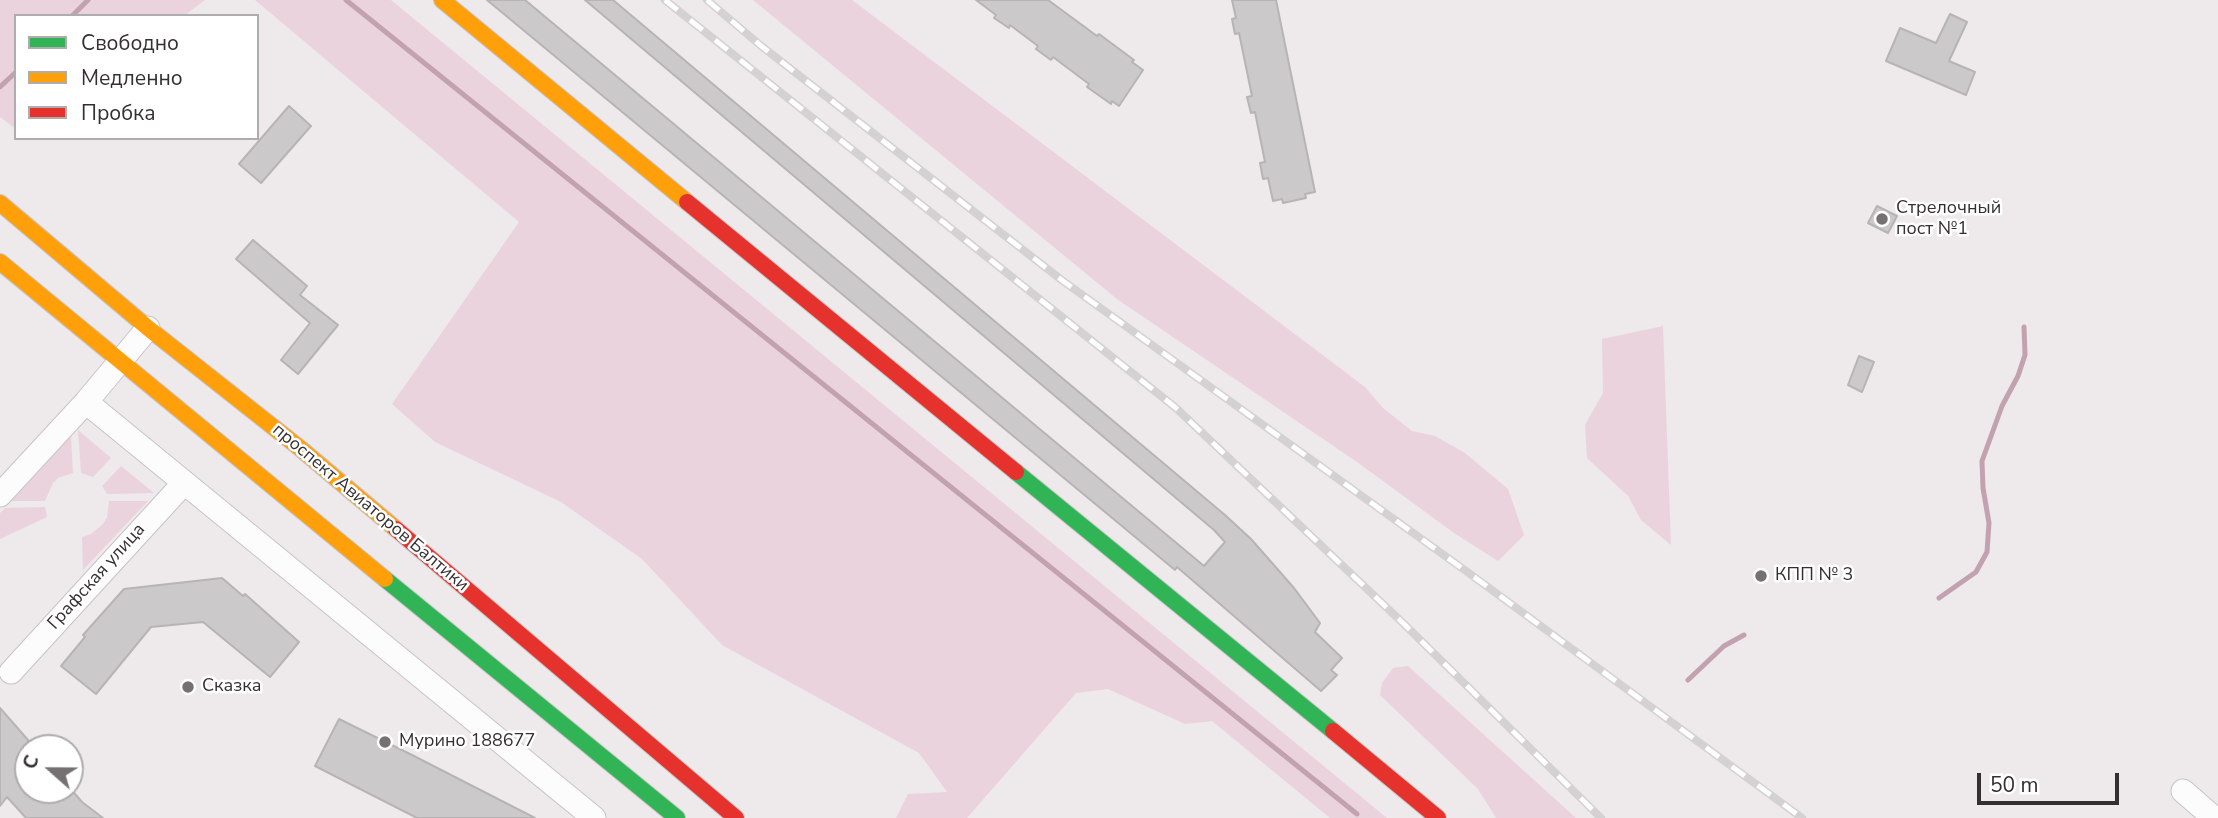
<!DOCTYPE html>
<meta charset="utf-8">
<style>
body{margin:0}
#map{position:relative;width:2218px;height:818px;overflow:hidden;background:#eee9eb;font-family:"Nunito Sans",sans-serif}
canvas{display:block}
.legend{position:absolute;left:14px;top:14px;width:245px;height:126px;box-sizing:border-box;background:#fff;border:2px solid #aeacad;margin:0;padding:9px 12px;list-style:none;font-size:21px;color:#343032}
.legend li{display:flex;align-items:center;gap:14px;height:35px}
.legend b{width:35px;border:2px solid #aeacad}
.north{position:absolute;left:14px;top:734px;width:70px;height:70px;box-sizing:border-box;background:#fff;border:2px solid #aeacad;border-radius:50%;rotate:291deg;font-size:19px;font-weight:700;line-height:28px;text-align:center;color:#343032}
.north::after{content:'';display:block;margin:auto;width:24px;height:32px;background:#757173;clip-path:polygon(50% 0,100% 100%,50% 72%,0 100%)}
.scale{position:absolute;left:1977px;top:773px;width:142px;height:32px;box-sizing:border-box;border:4px solid #343032;border-top:0;padding-left:9px;font-size:21px;line-height:24px;white-space:nowrap;color:#343032;-webkit-text-stroke:5px #fff;paint-order:stroke}
</style>
<div id="map">
<canvas width="2218" height="818"></canvas>
<ul class="legend">
<li><b style="height:9px;background:#30b455"></b>Свободно</li>
<li><b style="height:9px;background:#ff9f0a"></b>Медленно</li>
<li><b style="height:9px;background:#e5322d"></b>Пробка</li>
</ul>
<div class="north">С</div>
<div class="scale">50 m</div>
</div>
<script>
const context = document.querySelector('canvas').getContext('2d');
context.lineJoin = 'round';
function fillPath(path, color) {
  context.fillStyle = color;
  context.fill(path, 'evenodd');
}
function toPath(rows) {
  const path = new Path2D();
  for (const r of rows) {
    path.moveTo(r[0], r[1]);
    for (let i = 2; i < r.length; i += 2) path.lineTo(r[i], r[i + 1]);
  }
  return path;
}
function trace(path, color, width, dash) {
  context.strokeStyle = color;
  context.lineWidth = width;
  context.lineCap = dash ? 'butt' : 'round';
  context.setLineDash(dash || []);
  context.stroke(path);
}
function drawText(font, color, halo, rows, align = 'center') {
  context.font = font + ' "Nunito Sans",sans-serif';
  context.lineWidth = 5;
  context.setLineDash([]);
  context.textBaseline = 'middle';
  context.strokeStyle = halo;
  context.fillStyle = color;
  for (const [text, x, y, turn = 0] of rows) {
    context.save();
    context.translate(x, y);
    context.rotate((+turn || 0) * Math.PI / 180);
    context.textAlign = isNaN(turn) ? turn : align;
    if (halo) context.strokeText(text, 0, 0);
    context.fillText(text, 0, 0);
    context.restore();
  }
}
fillPath(toPath([
 [0,0,205,0,184,16,16,16,16,129,0,117],
 [255,0,391,0,1387,818,1330,818,1212,721,1185,724,1108,689,1076,693,967,818,896,818,908,794,947,792,919,753,722,645,642,559,561,502,435,442,392,404,519,222],
 [753,0,852,0,1365,387,1383,408,1412,431,1435,436,1465,453,1508,489,1524,535,1498,561,1454,533,1357,462,1117,299],
 [1663,326,1671,545,1641,520,1628,496,1587,458,1585,425,1603,393,1602,339],
 [78,430,111,458,93,477,81,473],
 [71,436,73,473,58,478,53,483,45,501,11,501],
 [121,466,154,493,107,494,102,486],
 [109,501,148,501,83,570,82,537,91,534,103,524,107,517],
 [45,507,47,517,0,539,0,513,5,508],
 [1408,666,1576,818,1496,818,1478,789,1380,695,1382,683,1393,668]
]), '#ebd3dd');
trace(toPath([
 [346,0,1357,814],
 [72,16,88,0],
 [0,87,16,72],
 [1939,598,1976,572,1987,552,1989,523,1983,488,1982,461,2002,406,2018,376,2025,355,2024,327],
 [1688,680,1724,646,1744,635]
]), '#c3a2b0', 5);
const building = toPath([
 [487,0,525,0,1204,566,1225,542,1214,530,585,0,613,0,1225,515,1251,539,1294,588,1320,623,1315,632,1342,658,1331,670,1337,675,1321,691,1177,567,1175,570,487,0],
 [976,0,1048,0,1097,36,1099,34,1134,60,1132,62,1143,70,1119,106,1112,101,1111,104,1087,87,1089,84,1053,57,1051,60,1036,49,1038,46,1010,25,1009,28,994,18,996,15,976,0],
 [1232,0,1276,0,1315,192,1305,194,1306,198,1283,203,1282,199,1273,201,1268,178,1263,179,1260,163,1265,162,1255,112,1251,113,1247,97,1252,96,1239,33,1235,34,1232,19,1236,18,1232,0],
 [1950,14,1967,22,1949,61,1975,72,1966,95,1886,61,1900,28,1936,43,1950,14],
 [289,106,311,126,261,183,239,164,289,106],
 [1877,206,1897,216,1888,233,1868,223,1877,206],
 [253,240,307,286,300,295,338,325,298,374,281,360,310,323,236,259,253,240],
 [1859,356,1874,362,1862,392,1848,385,1859,356],
 [222,578,243,596,245,594,299,642,270,677,203,622,151,627,96,694,61,666,85,637,83,635,124,589,222,578],
 [0,708,28,740,28,790,70,790,70,788,82,802,103,818,26,818,7,797,0,806,0,708],
 [339,719,412,755,535,818,417,818,315,766,339,719]
]);
fillPath(building, '#ccc9ca');
trace(building, '#b7b4b5', 2);
const street = toPath([
 [86,402,594,818],
 [0,495,86,402,148,328],
 [11,672,184,483],
 [2183,791,2214,818]
]);
const fast = toPath([
 [1016,472,1333,731],
 [385,579,677,818]
]);
const slow = toPath([
 [442,0,687,202],
 [0,203,148,328,301,449,396,529],
 [0,262,385,579]
]);
const jam = toPath([
 [687,202,1016,472],
 [396,529,736,818],
 [1333,731,1438,818]
]);
trace(street, '#c8c4c6', 25);
trace(fast, '#c8c4c6', 18);
trace(slow, '#c8c4c6', 18);
trace(jam, '#c8c4c6', 18);
trace(street, '#fcfcfc', 23);
trace(fast, '#30b455', 16);
trace(slow, '#ff9f0a', 16);
trace(jam, '#e5322d', 16);
const rail = toPath([
 [665,0,1176,408,1404,624,1601,818],
 [707,0,760,45,1063,281,1466,571,1802,818]
]);
trace(rail, '#d3d1d2', 8);
trace(rail, '#fff', 5, [16]);
for (const [x, y, r, color] of [
 [1882,219,7,"#757173"],
 [1761,576,7,"#757173"],
 [188,687,7,"#757173"],
 [385,742,7,"#757173"]
]) {
  const dot = new Path2D();
  dot.arc(x, y, r, 0, 2 * Math.PI);
  context.fillStyle = color;
  context.fill(dot);
  trace(dot, '#fff', 2.5);
}
drawText('18px', '#343032', '#fff', [
 ["Стрелочный",1896,209],
 ["пост №1",1896,230],
 ["КПП № 3",1775,576],
 ["Сказка",202,687],
 ["Мурино 188677",399,742]
], 'left');
drawText('18px', '#343032', '#fff', [
 ["проспект Авиаторов Балтики",370,508,40],
 ["Графская улица",97,577,-48]
]);
</script>
